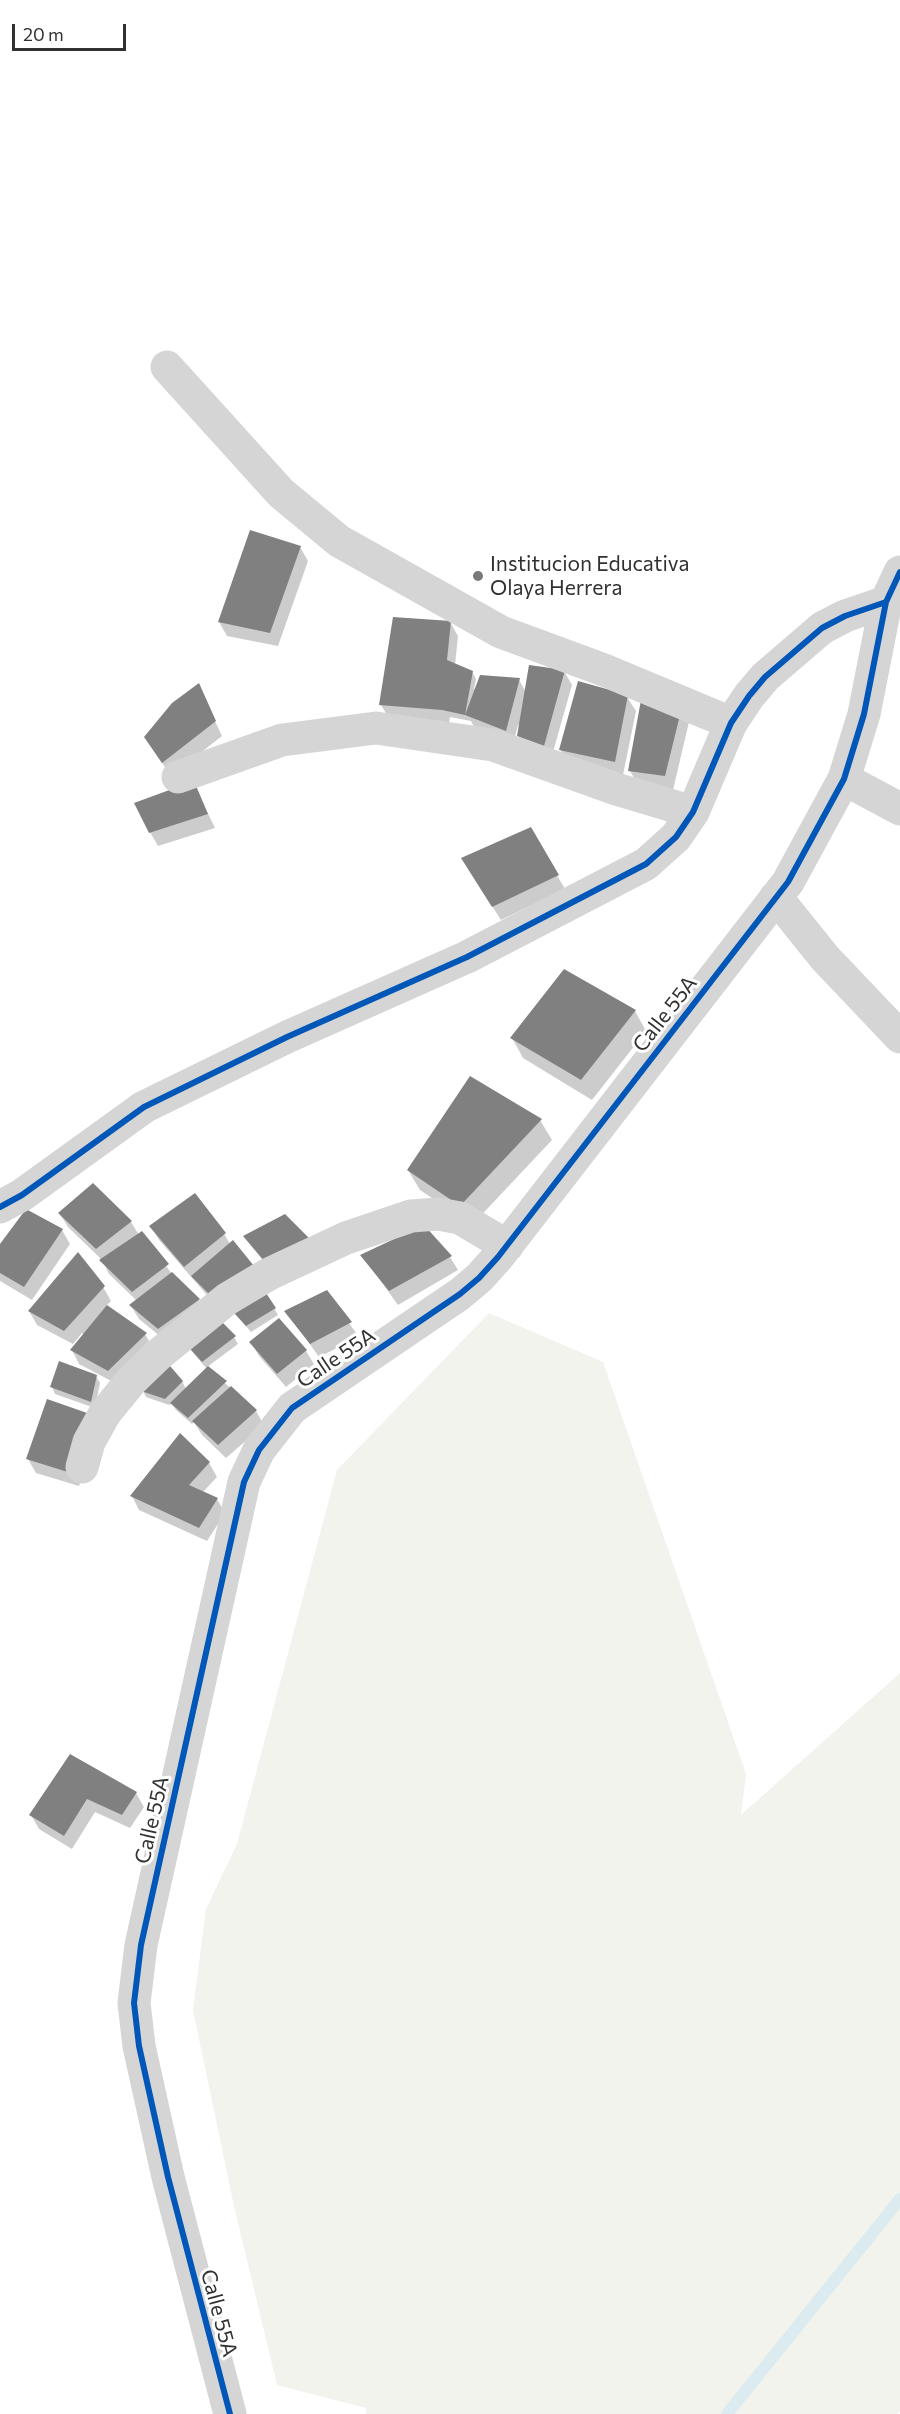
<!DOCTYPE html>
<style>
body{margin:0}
#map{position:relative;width:900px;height:2414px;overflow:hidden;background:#fff;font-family:Commissioner,sans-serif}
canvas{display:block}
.scale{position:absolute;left:12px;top:24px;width:114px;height:27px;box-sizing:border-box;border:3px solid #313131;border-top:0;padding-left:8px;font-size:18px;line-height:21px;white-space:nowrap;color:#313131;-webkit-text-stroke:4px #fff;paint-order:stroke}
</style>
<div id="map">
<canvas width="900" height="2414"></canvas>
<div class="scale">20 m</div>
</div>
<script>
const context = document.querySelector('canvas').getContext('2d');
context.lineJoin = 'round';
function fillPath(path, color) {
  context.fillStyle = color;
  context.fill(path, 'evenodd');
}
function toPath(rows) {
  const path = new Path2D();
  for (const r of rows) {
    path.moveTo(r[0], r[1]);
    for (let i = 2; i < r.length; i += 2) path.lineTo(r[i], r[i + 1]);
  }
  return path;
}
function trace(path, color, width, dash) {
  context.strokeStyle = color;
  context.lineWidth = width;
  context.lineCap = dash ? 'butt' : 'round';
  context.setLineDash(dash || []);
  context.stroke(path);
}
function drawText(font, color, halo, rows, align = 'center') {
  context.font = font + ' Commissioner,sans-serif';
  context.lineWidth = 6;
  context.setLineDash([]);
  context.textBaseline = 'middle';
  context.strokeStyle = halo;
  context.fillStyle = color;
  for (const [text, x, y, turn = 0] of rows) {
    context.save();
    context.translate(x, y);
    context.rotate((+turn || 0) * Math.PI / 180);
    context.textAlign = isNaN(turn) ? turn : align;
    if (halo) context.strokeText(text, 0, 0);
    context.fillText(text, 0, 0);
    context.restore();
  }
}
fillPath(toPath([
 [489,1313,603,1362,746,1774,741,1815,900,1673,900,2411,897,2414,366,2414,366,2408,277,2385,234,2206,193,2010,206,1909,237,1844,337,1470]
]), '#f1f3ec');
fillPath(toPath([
 [300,547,308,561,278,646,227,636,219,622],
 [450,622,458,636,455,665,472,672,476,679,474,689,519,680,526,692,564,671,572,685,551,759,527,750,519,736,521,726,518,725,513,744,475,729,471,721,450,717,449,724,389,718,381,705],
 [198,685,222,736,171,776,154,751],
 [627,697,636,711,623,775,568,763,560,749],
 [681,708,689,722,673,790,638,785,630,771],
 [193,783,215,828,158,846,150,832],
 [530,829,565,889,501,920,471,873],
 [635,1011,646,1031,592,1100,523,1058,512,1038],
 [540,1120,552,1140,472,1225,420,1190,408,1170],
 [93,1185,131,1222,139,1235,142,1233,174,1277,199,1300,207,1313,167,1342,139,1319,131,1306,137,1301,109,1274,102,1260,68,1227,60,1214],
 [26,1211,62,1230,70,1244,32,1300,0,1281,0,1247],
 [151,1226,224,1234,230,1244,219,1309,159,1240],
 [423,1227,450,1257,458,1270,398,1305,362,1255],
 [103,1287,111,1301,106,1306,145,1334,153,1348,117,1384,79,1364,72,1350,84,1335,82,1333,73,1344,37,1325,29,1311],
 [327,1292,359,1337,319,1357,287,1312],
 [274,1308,278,1315,251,1332,234,1313],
 [234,1337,238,1344,207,1367,256,1411,264,1425,226,1458,202,1435,194,1422,192,1424,176,1410,172,1403,169,1405,146,1397,143,1391,182,1381,186,1389,207,1369,190,1349],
 [251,1342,306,1351,314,1364,286,1387,259,1356],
 [96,1376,100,1383,95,1408,55,1394,52,1387],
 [97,1429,79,1486,36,1473,28,1459],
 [209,1463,217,1477,202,1493,217,1499,225,1513,207,1541,139,1510,132,1496],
 [70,1756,136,1793,144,1807,130,1828,95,1812,72,1849,39,1829,31,1815]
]), '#0003');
trace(toPath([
 [727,2414,900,2199]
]), '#dbebf0', 12);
fillPath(toPath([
 [250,530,301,546,270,633,218,622],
 [393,617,451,621,447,660,473,671,465,715,442,710,379,705],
 [529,665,565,670,544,746,517,736],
 [480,675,520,678,506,731,465,715],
 [578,681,628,695,615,762,559,750],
 [199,683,216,721,162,763,144,737,172,703],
 [641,700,682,707,665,776,628,771],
 [194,781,208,814,149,833,134,803],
 [531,827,559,875,492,907,461,858],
 [564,969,636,1010,581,1080,510,1038],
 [470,1076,542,1119,460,1206,407,1170],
 [93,1183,132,1221,96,1249,58,1213],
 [195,1193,226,1233,184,1267,149,1226],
 [26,1209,63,1229,24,1287,0,1273,0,1244],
 [285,1214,309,1238,264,1261,243,1236],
 [424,1225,452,1256,389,1291,360,1255],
 [142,1231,169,1264,132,1292,99,1260],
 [233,1240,254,1266,210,1295,191,1276],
 [78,1252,105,1286,64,1331,28,1311],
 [172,1272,200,1299,158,1329,129,1305],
 [260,1284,276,1308,246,1326,228,1306],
 [327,1290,352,1322,310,1344,284,1311],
 [107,1305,147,1333,108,1371,70,1350],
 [216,1316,236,1336,202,1362,184,1342],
 [279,1318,307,1350,277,1374,249,1342],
 [164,1359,183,1381,165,1399,141,1391],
 [59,1361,97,1375,91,1402,50,1387],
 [208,1366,227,1381,188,1418,170,1403],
 [231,1386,257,1410,218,1445,192,1421],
 [47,1399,90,1414,71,1473,26,1459],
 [180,1433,210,1462,189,1485,218,1498,199,1528,130,1496],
 [70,1754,137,1792,122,1815,87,1799,64,1836,29,1815]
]), '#808080');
trace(toPath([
 [167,367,281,493,339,541,501,632,604,670,731,723],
 [178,777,282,740,376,728,493,745,616,789,693,812],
 [844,779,900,809],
 [776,897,825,958,900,1037],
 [0,1207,22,1195,144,1107,287,1037,467,957,646,864,676,837,693,812,731,723,749,696,765,677,822,628,845,616,886,602],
 [82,1467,89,1442,105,1413,132,1380,158,1355,227,1299,269,1274,346,1238,411,1216,438,1214,460,1218,507,1246],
 [230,2414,168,2177,139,2046,134,2003,141,1945,244,1482,259,1450,292,1408,460,1294,479,1278,498,1257,788,882,844,779,864,714,886,602,900,572]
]), '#d5d5d5', 33);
trace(toPath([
 [0,1207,22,1195,144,1107,287,1037,467,957,646,864,676,837,693,812,731,723,749,696,765,677,822,628,845,616,886,602],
 [230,2414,168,2177,139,2046,134,2003,141,1945,244,1482,259,1450,292,1408,460,1294,479,1278,498,1257,788,882,844,779,864,714,886,602,900,572]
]), '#0057b8', 6);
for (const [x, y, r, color] of [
 [478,576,6,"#797979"]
]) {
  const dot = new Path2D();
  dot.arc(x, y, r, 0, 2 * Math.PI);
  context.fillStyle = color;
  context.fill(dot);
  trace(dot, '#fff', 2);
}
drawText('21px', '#313131', '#fff', [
 ["Institucion Educativa",490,564],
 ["Olaya Herrera",490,588]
], 'left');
drawText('21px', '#313131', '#fff', [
 ["Calle 55A",665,1014,-52],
 ["Calle 55A",336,1358,-34],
 ["Calle 55A",152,1820,-77],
 ["Calle 55A",219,2313,75]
]);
</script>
